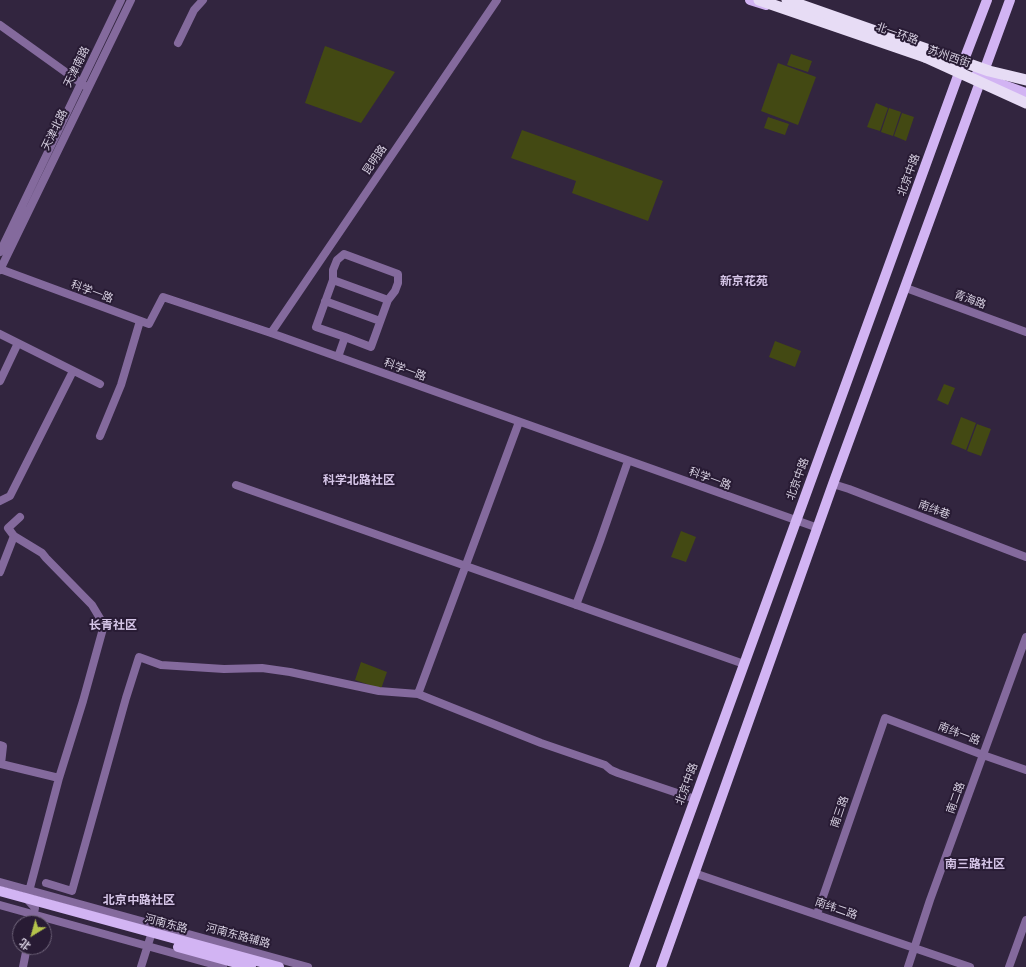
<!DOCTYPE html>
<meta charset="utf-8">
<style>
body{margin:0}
#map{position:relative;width:1026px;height:967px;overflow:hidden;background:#32253f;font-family:"Fira Sans","Noto Sans SC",sans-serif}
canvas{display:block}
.north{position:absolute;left:12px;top:915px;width:40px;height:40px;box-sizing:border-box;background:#281b34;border:1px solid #6e6379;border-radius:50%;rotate:217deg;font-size:11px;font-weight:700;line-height:16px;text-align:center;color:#d6cfe0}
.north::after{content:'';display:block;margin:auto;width:14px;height:18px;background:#b4c24b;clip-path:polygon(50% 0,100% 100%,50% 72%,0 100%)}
</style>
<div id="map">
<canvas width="1026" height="967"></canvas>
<div class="north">北</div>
</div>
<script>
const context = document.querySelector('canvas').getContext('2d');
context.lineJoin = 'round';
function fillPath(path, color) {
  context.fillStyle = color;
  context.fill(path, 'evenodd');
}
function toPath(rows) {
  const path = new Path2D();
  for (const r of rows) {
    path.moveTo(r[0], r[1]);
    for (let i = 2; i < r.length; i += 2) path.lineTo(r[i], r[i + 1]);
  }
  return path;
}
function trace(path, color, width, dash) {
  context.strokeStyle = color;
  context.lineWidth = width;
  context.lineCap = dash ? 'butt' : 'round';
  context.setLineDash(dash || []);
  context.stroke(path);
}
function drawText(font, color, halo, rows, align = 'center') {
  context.font = font + ' "Fira Sans","Noto Sans SC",sans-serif';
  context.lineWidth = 4;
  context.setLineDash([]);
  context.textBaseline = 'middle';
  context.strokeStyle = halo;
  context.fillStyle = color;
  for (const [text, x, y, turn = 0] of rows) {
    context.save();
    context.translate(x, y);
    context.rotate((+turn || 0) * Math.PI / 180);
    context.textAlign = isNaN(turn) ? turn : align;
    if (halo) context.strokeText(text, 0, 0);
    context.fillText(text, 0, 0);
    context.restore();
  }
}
fillPath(toPath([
 [325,46,395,72,361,123,305,103],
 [791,54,812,61,808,72,787,65],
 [778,63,816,77,798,125,761,111],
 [876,103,888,108,880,131,867,127],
 [889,108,901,112,893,136,881,132],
 [902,113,914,117,906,141,894,136],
 [768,117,789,124,785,135,764,128],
 [522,130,663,181,648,221,572,193,576,181,511,158],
 [775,341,801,351,795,367,769,357],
 [944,384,955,388,948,405,937,400],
 [961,417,976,423,966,450,951,444],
 [977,424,991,429,981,456,967,451],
 [681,531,696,537,686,562,671,557],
 [361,662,387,672,381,689,355,680]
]), '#434913');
trace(toPath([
 [0,25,85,86],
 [178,43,194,10,203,0],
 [0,252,121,0],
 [0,269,149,324,163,297,271,333,818,528],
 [0,270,131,0],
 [333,280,333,270,337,260,344,254,398,274,398,283,395,291,388,300],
 [906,288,1026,332],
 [325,301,380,321],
 [271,333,497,0],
 [0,334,100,384],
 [338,357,345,337,316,327,333,280,388,300,371,347,345,337],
 [0,381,18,343],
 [100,436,121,385,140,321],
 [833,484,849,489,1026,557],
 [236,485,744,664],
 [0,501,10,496,73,371],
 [20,517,8,528,14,536,42,553,46,558,92,605,104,625,83,701,59,778,27,899,35,908,32,923],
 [0,572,14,536],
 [576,605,600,541,628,461],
 [418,694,519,422],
 [0,745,3,746,1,764,59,778],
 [694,873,970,967],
 [0,882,308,967],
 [46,883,72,891,126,698,139,657,161,665,224,669,262,668,290,672,379,691,418,694,541,743,605,765,611,770,618,773,695,799],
 [0,905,223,967],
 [817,914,885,718,983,755,1026,770],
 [23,967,27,947],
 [141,967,152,932],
 [908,967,930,900,1026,637],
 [1009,967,1026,920]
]), '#846a9d', 8);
trace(toPath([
 [750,0,766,5],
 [0,891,279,967],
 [178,947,251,967],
 [634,967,959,73,987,0],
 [661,967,833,484,1010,0]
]), '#d2b4f3', 10);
trace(toPath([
 [759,0,925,57]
]), '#e7dcf5', 11);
trace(toPath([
 [976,75,1026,93]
]), '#d2b4f3', 10);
trace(toPath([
 [787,0,989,71,1026,80],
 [925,57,1026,103]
]), '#e7dcf5', 11);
drawText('11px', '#d6cfe0', '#281b34', [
 ["北一环路",897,34,19],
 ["苏州西街",949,57,19],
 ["天津南路",77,67,-64],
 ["天津北路",55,130,-64],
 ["昆明路",375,160,-56],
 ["北京中路",909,175,-70],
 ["科学一路",92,292,20],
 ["青海路",970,300,20],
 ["科学一路",405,370,20],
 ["科学一路",710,479,20],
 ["北京中路",798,479,-70],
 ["南纬巷",934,510,21],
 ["南纬一路",959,734,21],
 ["北京中路",687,784,-70],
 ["南二路",956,798,-70],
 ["南三路",840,812,-71],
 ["南纬二路",836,909,19],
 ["河南东路",166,924,15],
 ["河南东路辅路",238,936,15]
]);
drawText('bold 12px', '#d5c5e7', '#281b34', [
 ["新京花苑",744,282],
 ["科学北路社区",359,481],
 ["长青社区",113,626],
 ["南三路社区",975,865],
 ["北京中路社区",139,901]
]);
</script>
